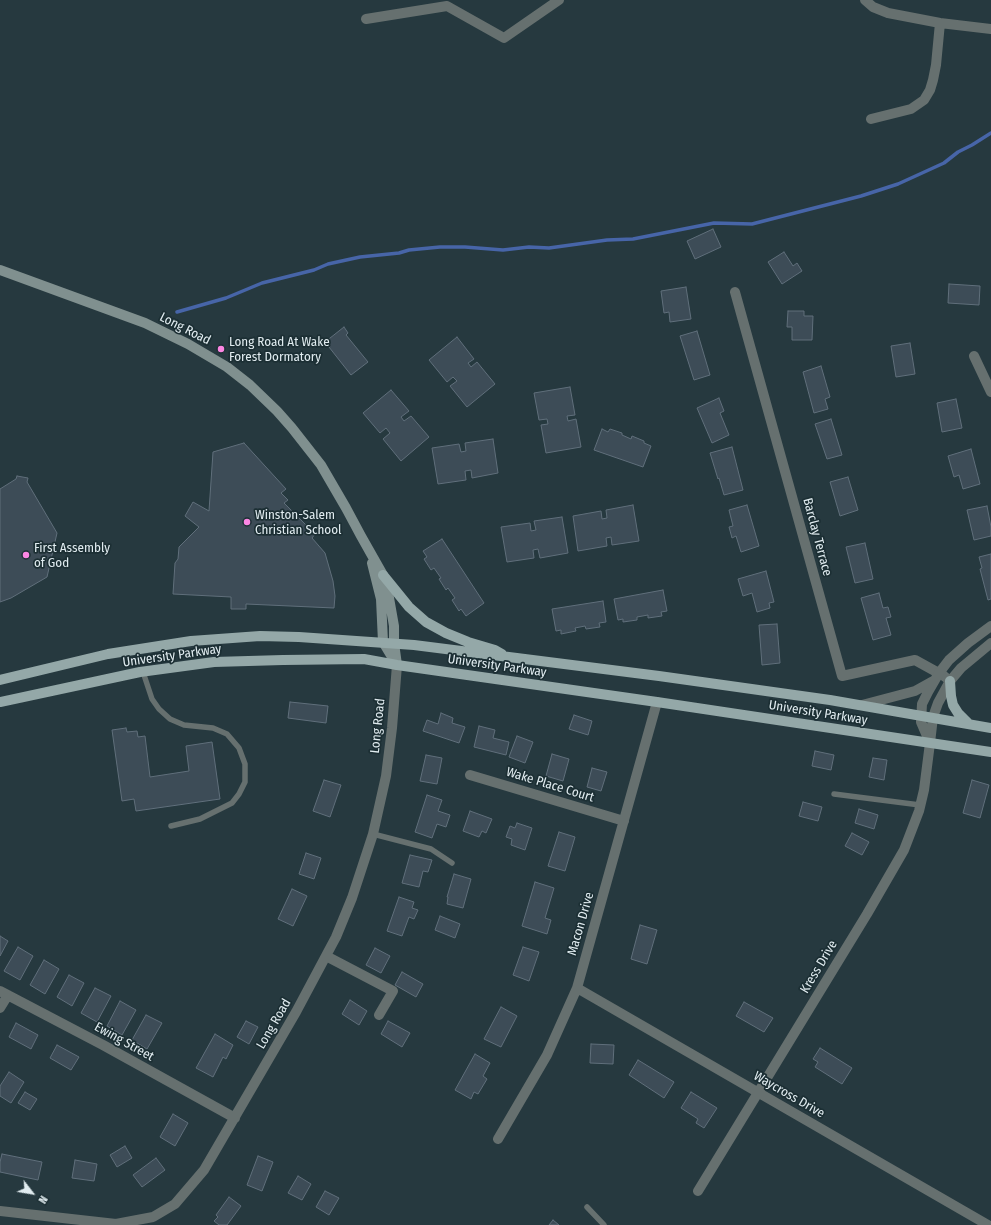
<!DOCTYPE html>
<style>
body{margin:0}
#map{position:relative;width:991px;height:1225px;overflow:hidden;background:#26393f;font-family:"Fira Sans Condensed",sans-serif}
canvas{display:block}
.north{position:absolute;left:12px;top:1173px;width:40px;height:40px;-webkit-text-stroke:3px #1c2f34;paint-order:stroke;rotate:121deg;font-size:11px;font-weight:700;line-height:16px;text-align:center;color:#e1ecf0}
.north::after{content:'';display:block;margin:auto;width:14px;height:18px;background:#e1ecf0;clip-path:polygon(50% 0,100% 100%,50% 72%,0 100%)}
</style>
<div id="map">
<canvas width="991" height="1225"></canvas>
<div class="north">N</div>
</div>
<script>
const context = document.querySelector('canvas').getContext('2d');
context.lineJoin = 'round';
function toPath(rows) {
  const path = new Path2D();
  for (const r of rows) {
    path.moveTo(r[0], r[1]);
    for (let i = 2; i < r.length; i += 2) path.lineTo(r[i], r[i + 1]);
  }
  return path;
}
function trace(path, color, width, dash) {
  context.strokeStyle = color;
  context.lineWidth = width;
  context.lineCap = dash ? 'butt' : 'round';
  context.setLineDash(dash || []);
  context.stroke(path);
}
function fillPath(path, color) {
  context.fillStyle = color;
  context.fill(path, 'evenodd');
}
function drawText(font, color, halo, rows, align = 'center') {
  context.font = font + ' "Fira Sans Condensed",sans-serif';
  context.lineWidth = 3.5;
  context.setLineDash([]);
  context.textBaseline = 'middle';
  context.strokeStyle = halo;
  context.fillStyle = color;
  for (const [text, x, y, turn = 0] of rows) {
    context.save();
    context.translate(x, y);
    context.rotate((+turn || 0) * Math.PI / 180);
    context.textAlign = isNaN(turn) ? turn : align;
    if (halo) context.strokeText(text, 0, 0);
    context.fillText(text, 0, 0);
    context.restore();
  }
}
trace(toPath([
 [177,312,226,298,262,283,314,270,328,264,360,257,399,253,409,250,440,247,465,247,503,250,529,247,549,248,607,240,633,239,714,223,752,224,861,196,898,184,944,163,958,152,972,145,991,133]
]), '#4765a8', 3.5);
const building = toPath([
 [713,229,721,247,695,259,687,241,713,229],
 [784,252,793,266,797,263,802,271,782,284,768,262,784,252],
 [949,284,980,286,979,305,948,303,949,284],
 [686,287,691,319,670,322,669,312,664,313,661,291,686,287],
 [788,311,804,311,804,316,813,316,812,340,792,340,792,327,787,327,788,311],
 [344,327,348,333,346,335,368,362,351,375,325,342,344,327],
 [697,331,710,375,694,380,680,336,697,331],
 [457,337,474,359,468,363,471,367,477,362,495,384,467,407,450,386,457,381,453,377,447,382,429,360,457,337],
 [910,343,915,374,896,377,891,346,910,343],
 [821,366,830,397,825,399,828,409,814,413,803,372,821,366],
 [570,387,575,415,567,416,568,421,576,419,581,447,546,453,541,425,548,424,547,419,539,420,534,393,570,387],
 [391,390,409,411,401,417,404,421,411,416,429,437,401,461,383,439,390,433,386,428,380,433,363,413,391,390],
 [719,398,724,411,720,413,729,435,712,443,697,408,719,398],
 [956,399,962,428,942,432,937,403,956,399],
 [831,419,842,455,827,459,815,424,831,419],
 [602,429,608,432,610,429,622,433,622,435,631,439,632,436,644,441,644,443,651,446,643,467,594,450,602,429],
 [493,439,498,473,472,478,471,470,465,471,466,480,438,484,432,448,459,444,461,452,466,451,465,443,493,439],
 [244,443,286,489,281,493,288,500,284,503,315,534,312,538,325,553,333,581,335,596,334,608,246,604,246,609,231,609,231,597,173,594,175,563,178,559,179,547,199,527,185,516,193,502,209,511,213,452,244,443],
 [732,447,743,490,724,495,719,478,718,479,710,453,732,447],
 [971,449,980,484,963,489,959,475,954,477,948,456,971,449],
 [17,476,28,478,27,482,57,533,47,577,11,598,0,602,0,489,16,479,17,476],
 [848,477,858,510,840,516,830,482,848,477],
 [633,505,639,541,612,545,611,537,606,538,607,546,578,551,573,516,601,511,602,519,607,518,606,510,633,505],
 [747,505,759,546,741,552,736,536,732,538,729,527,733,526,729,510,747,505],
 [987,506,991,527,991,536,974,540,967,510,987,506],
 [562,517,568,553,540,558,538,549,533,550,534,558,507,562,501,527,530,523,531,531,536,530,534,521,562,517],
 [442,539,484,603,466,616,461,609,459,611,452,600,455,598,448,588,446,590,439,579,441,578,434,568,431,570,424,559,427,557,423,551,442,539],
 [865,543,873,579,855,583,846,547,865,543],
 [991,554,991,599,988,600,980,569,982,568,979,557,991,554],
 [766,571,774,602,769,603,770,608,757,612,752,593,743,596,738,579,766,571],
 [663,590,667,611,661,612,662,616,648,618,648,615,637,617,637,620,623,622,623,619,618,620,614,599,663,590],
 [879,593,883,608,888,607,891,617,886,618,891,635,873,640,861,598,879,593],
 [603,601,606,622,599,623,600,627,586,629,585,626,575,628,576,631,561,634,561,630,556,631,552,609,603,601],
 [777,624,780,663,762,665,759,625,777,624],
 [290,702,328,706,326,723,288,718,290,702],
 [441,713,453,718,452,723,465,727,459,743,423,731,427,720,438,724,441,713],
 [574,715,592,721,588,735,569,729,574,715],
 [479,726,495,730,493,738,509,742,506,755,474,747,479,726],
 [126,728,127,732,137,731,138,737,145,736,150,777,189,771,186,746,212,742,220,799,136,811,134,799,122,801,112,730,126,728],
 [517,736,533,742,525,763,509,757,517,736],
 [815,751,834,755,831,770,812,766,815,751],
 [552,754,569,759,563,781,546,776,552,754],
 [426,755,442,758,437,784,420,781,426,755],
 [873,758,887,760,884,780,869,777,873,758],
 [592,768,607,772,601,791,587,787,592,768],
 [324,780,341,785,330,817,313,811,324,780],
 [972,780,989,785,980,818,963,813,972,780],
 [427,795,442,800,438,811,450,815,446,827,437,824,432,838,415,832,427,795],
 [803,802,822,807,818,821,799,816,803,802],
 [859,809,878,815,874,829,855,823,859,809],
 [470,811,492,819,486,833,482,831,479,837,463,831,470,811],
 [517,823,532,828,525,850,511,845,512,839,506,837,510,826,515,828,517,823],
 [559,832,575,837,565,871,548,866,559,832],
 [852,833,869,842,862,855,845,846,852,833],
 [306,853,321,858,314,879,299,874,306,853],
 [410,855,432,860,428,872,423,871,419,887,402,883,410,855],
 [454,874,471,879,463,908,447,904,448,897,447,897,454,874],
 [535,882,554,888,545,918,551,920,547,934,522,926,535,882],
 [292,889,307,896,293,926,278,919,292,889],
 [399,897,414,902,412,908,418,910,414,919,409,917,402,936,387,931,399,897],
 [440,916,460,924,455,938,435,930,440,916],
 [640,925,657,930,647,964,631,959,640,925],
 [0,936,8,941,0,956,0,936],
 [18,947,33,956,20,980,4,971,18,947],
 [523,947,539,952,529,981,513,975,523,947],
 [375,948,390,956,381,973,366,965,375,948],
 [44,960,59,969,45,994,30,985,44,960],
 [402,972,423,984,416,997,395,985,402,972],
 [69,975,84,983,72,1006,57,997,69,975],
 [95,988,111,996,97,1022,81,1013,95,988],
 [350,1000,367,1011,359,1025,342,1014,350,1000],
 [120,1001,136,1010,122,1035,107,1026,120,1001],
 [744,1002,773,1018,764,1032,736,1016,744,1002],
 [501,1007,517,1016,501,1047,484,1039,501,1007],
 [146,1015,162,1023,147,1049,132,1040,146,1015],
 [246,1021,258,1027,249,1044,237,1037,246,1021],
 [388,1021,410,1033,402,1047,381,1034,388,1021],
 [16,1023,38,1035,31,1049,9,1037,16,1023],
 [215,1034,233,1045,226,1059,223,1057,213,1077,196,1068,215,1034],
 [591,1044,614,1045,613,1064,590,1063,591,1044],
 [57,1045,79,1057,71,1070,50,1058,57,1045],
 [820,1048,852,1068,842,1084,815,1067,818,1062,813,1059,820,1048],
 [475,1054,490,1063,483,1076,487,1079,478,1094,474,1092,471,1099,455,1090,475,1054],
 [638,1060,674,1082,664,1098,629,1075,638,1060],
 [9,1072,24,1082,11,1103,0,1096,0,1086,9,1072],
 [25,1092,37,1099,30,1110,18,1103,25,1092],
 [691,1092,717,1108,704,1128,696,1123,698,1119,681,1108,691,1092],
 [173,1114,188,1123,175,1146,160,1137,173,1114],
 [125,1146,132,1158,117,1167,110,1155,125,1146],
 [2,1154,42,1162,38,1180,0,1172,0,1162,2,1154],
 [258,1156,273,1162,262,1191,247,1185,258,1156],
 [156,1158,165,1170,142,1187,133,1175,156,1158],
 [75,1160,97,1164,94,1181,72,1178,75,1160],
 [298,1176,311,1184,302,1200,288,1193,298,1176],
 [325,1191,339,1198,329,1215,316,1207,325,1191],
 [229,1197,241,1206,227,1225,219,1225,214,1221,218,1217,216,1215,229,1197],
 [553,1220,559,1225,549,1225,553,1220]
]);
fillPath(building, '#3d4c57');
trace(building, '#606f7b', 1);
trace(toPath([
 [143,672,152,699,159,709,170,719,184,725,213,728,227,734,239,748,245,764,245,782,239,794,232,803,200,819,171,826],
 [834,794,920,805],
 [373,834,431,849,452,863],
 [587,1207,604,1225]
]), '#66706f', 5.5);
trace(toPath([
 [865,0,873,7,888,13,940,23,991,29],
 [366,19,447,6,504,38,559,0],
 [871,119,911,109,924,100,930,90,933,80,936,65,940,23],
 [735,292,842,676,915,660,944,676,950,681],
 [974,356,991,392],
 [470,775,624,821],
 [326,956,393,991,379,1015],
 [577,988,988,1225],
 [0,991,103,1045,235,1118],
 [0,1008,8,995],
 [498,1139,547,1055,577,988,657,702],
 [698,1191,867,914,904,850,919,811,924,790,930,743],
 [0,1211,116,1224,153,1217,175,1204,204,1170,296,1012,336,937,352,898,373,834,386,776,392,728,397,665]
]), '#66706f', 10);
trace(toPath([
 [862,705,915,691,933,681],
 [930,743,921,722,922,704,928,692,939,673,949,660,968,643,991,626],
 [930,743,933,717,938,703,950,681,961,668,991,643]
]), '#66706f', 10);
trace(toPath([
 [0,270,145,323,188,344,227,367,250,385,277,411,292,428,321,465,346,508,361,536,383,575,388,592,394,626,394,643,397,665],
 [372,563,381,599,383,642,395,662]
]), '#80908f', 10);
trace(toPath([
 [383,575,409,607,426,622,446,633,468,642,495,650,502,654],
 [0,680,108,654,191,641,260,636,299,637,414,645,659,676,830,700,991,728],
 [950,681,951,696,953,705,958,713,969,724],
 [0,702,140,672,214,662,283,660,364,659,397,665,657,702,991,752]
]), '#94a8a8', 10);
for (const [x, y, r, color] of [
 [221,349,4,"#fc86e3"],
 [247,522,4,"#fc86e3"],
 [26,555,4,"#fc86e3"]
]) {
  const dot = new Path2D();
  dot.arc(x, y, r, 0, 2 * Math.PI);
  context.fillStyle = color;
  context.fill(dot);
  trace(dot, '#1c2f34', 1.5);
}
drawText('13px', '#e1ecf0', '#1c2f34', [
 ["Long Road",185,329,27],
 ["Barclay Terrace",817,537,75],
 ["University Parkway",172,656,-8],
 ["University Parkway",497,666,8],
 ["University Parkway",818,713,9],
 ["Long Road",378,726,-84],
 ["Wake Place Court",550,785,17],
 ["Macon Drive",581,924,-74],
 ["Kress Drive",819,967,-59],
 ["Long Road",274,1024,-60],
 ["Ewing Street",124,1042,29],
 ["Waycross Drive",789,1095,30]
]);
drawText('13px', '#e1ecf0', '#1c2f34', [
 ["Long Road At Wake",229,342],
 ["Forest Dormatory",229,357],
 ["Winston-Salem",255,515],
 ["Christian School",255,530],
 ["First Assembly",34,548],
 ["of God",34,563]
], 'left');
</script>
